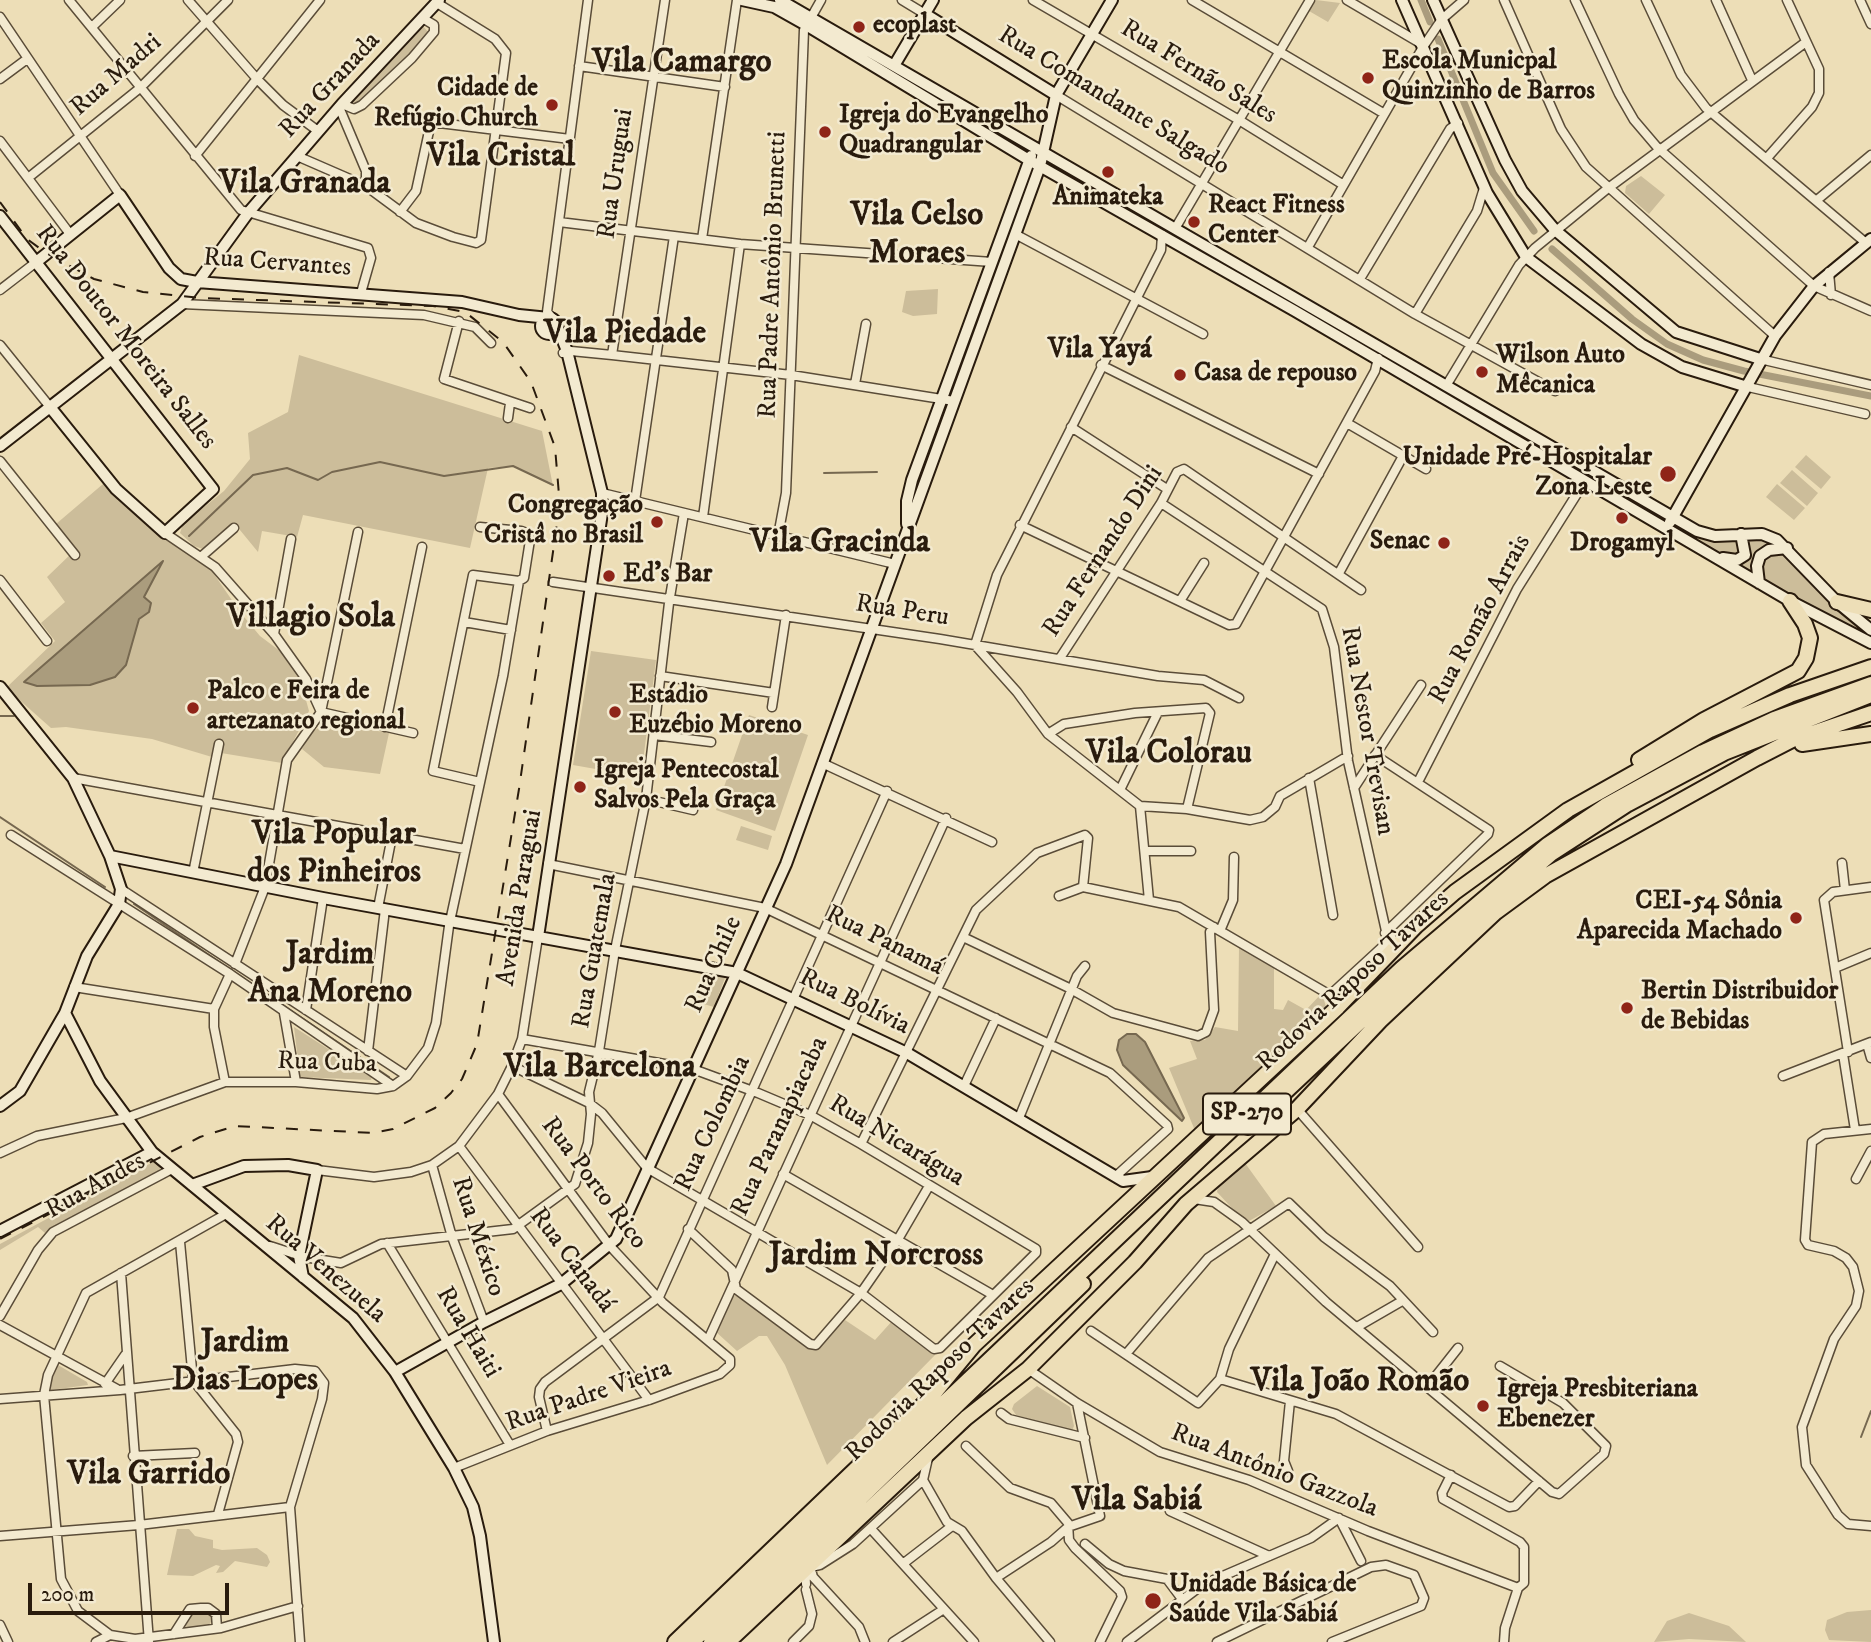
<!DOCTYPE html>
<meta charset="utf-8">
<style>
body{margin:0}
#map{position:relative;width:1871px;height:1642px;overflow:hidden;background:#eddeb7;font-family:"IM FELL DW Pica",serif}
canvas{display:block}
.scale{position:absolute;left:28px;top:1583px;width:201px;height:32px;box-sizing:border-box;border:4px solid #291b0d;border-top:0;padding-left:9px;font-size:21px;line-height:24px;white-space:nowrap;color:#291b0d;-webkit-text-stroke:5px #f3ead0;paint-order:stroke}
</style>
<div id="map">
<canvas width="1871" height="1642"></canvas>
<div class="scale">200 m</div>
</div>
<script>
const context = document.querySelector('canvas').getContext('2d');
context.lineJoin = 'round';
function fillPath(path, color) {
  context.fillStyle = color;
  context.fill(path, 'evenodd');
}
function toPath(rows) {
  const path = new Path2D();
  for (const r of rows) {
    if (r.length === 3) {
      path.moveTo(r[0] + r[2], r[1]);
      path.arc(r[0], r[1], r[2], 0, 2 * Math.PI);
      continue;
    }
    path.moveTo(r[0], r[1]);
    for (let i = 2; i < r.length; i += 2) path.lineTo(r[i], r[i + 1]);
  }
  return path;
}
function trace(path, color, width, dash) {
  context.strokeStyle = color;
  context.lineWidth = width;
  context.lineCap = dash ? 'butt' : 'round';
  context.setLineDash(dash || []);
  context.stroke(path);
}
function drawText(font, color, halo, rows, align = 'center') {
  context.font = font + ' "IM FELL DW Pica",serif';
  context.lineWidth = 5;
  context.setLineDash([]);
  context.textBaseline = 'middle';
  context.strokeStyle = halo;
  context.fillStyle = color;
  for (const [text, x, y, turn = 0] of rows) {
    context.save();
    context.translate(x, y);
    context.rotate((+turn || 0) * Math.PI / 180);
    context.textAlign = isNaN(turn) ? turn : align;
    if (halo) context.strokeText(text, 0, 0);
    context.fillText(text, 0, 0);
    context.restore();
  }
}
fillPath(toPath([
 [1316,0,1340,3,1328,22,1309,11],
 [423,26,429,33,426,39,368,97,352,104,348,102],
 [1641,176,1665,195,1649,214,1625,193,1626,186],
 [938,289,937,314,913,316,902,312,906,291],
 [299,355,542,431,553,486,513,466,488,468,470,548,303,515,297,537,262,531,258,552,235,524,203,549,194,546,180,533,183,524,224,491,250,459,248,433,288,412],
 [1806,455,1831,477,1821,489,1795,467],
 [1792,470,1818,493,1807,506,1780,483],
 [103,484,116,489,159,536,203,558,240,612,260,636,280,651,301,682,309,711,282,763,221,753,222,743,216,741,212,757,152,739,66,727,51,728,6,688,55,641,41,623,65,602,47,577,74,551,56,524],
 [1777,484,1805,508,1794,520,1766,497],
 [1673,523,1701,537,1750,537,1772,541,1871,635,1871,639,1805,606,1671,526],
 [591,651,656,660,641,777,573,765],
 [749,715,808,735,775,831,716,810],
 [327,722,389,733,380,774,324,767,302,749,311,733],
 [741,826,772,836,768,850,736,840],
 [1239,947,1274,967,1274,1009,1283,1010,1288,1000,1306,1010,1322,993,1326,1007,1324,1013,1196,1133,1169,1068,1197,1059,1190,1041,1205,1040,1215,1027,1238,1031],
 [709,971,725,978,714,1007,700,1003],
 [294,1027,372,1077,371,1080,300,1077],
 [157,1160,161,1166,159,1171,45,1233,38,1227,0,1250,0,1244],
 [1245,1163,1276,1206,1249,1221,1241,1218,1217,1192,1218,1186],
 [739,1294,813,1348,820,1347,845,1320,875,1340,893,1320,932,1349,935,1355,827,1465,785,1365,767,1336,759,1336,737,1351,715,1331,732,1297],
 [58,1365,87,1382,88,1385,51,1390,51,1376],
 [1037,1386,1070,1407,1074,1426,1072,1431,1016,1415,1012,1409,1014,1404],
 [177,1529,189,1529,195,1536,213,1540,213,1548,222,1550,257,1548,267,1555,270,1562,267,1567,235,1561,223,1572,216,1573,220,1566,216,1565,193,1576,167,1575],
 [1871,1610,1871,1642,1829,1640,1825,1630,1827,1620,1847,1612],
 [198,1611,209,1611,213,1617,210,1624,191,1628,185,1626,191,1613],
 [1689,1613,1729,1626,1746,1642,1689,1639,1654,1642,1667,1621]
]), '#ccbd9a');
const water = toPath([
 [163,561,144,597,151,603,149,612,139,619,126,665,115,677,90,685,37,686,24,682,163,561],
 [1127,1034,1136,1034,1145,1042,1184,1118,1182,1121,1123,1065,1117,1050,1119,1040,1127,1034]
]);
fillPath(water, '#aa9c7d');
trace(water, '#766850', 2);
trace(toPath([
 [824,473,877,472],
 [189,536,253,475,287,468,318,480,332,472,380,462,444,476,513,466,553,485],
 [0,716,14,716],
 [0,817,105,887],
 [134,904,389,1077],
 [1861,1437,1871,1411]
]), '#766850', 2);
trace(toPath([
 [1421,0,1430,22],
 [1438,39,1493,173,1534,231],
 [1552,249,1632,319,1667,344,1703,360,1744,371,1871,396]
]), '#aa9c7d', 7);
const street = toPath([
 [69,0,241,210,368,248,371,258,361,293],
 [188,0,257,79,283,105,318,131],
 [902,0,925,14],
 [1033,0,1239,120,1342,184],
 [1192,0,1383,113],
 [1347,0,1420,43],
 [1504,0,1561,129,1586,167,1775,336],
 [1575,0,1619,94,1634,120,1657,147,1814,286,1871,311],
 [1646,0,1681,75,1706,108,1866,243],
 [1716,0,1752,80],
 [1860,0,1871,24],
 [0,17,120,195],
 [92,27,120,0],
 [579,66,725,87],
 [0,79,27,59],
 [1056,95,1415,314,1555,391],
 [342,104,354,109,362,105,412,58,434,32,434,25,424,19],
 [339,107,366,171,366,186],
 [0,141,70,234],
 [195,156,320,0],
 [297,156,366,186,416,223,453,237,476,243,481,240,506,53,495,39,437,3],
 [1767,158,1812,107,1819,93,1819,69,1787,0],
 [28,178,140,88,228,0],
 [1817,200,1871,155],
 [400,212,416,191,431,122,570,139],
 [559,222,740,244,992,262],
 [1176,227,1310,0],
 [1015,234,1203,334],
 [1162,235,1161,250,997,575,975,645,1017,692,1048,734,1140,806,1187,809,1250,820,1263,817,1275,807,1280,796,1348,756],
 [702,239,737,0],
 [1308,247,1423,47,1442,19,1464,0],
 [1829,272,1831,295],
 [1360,279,1450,129,1458,123],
 [0,290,35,263],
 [182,304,424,315,475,327,491,343],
 [1415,314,1477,211,1484,188],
 [554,320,547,312,588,0],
 [459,321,444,379,530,408],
 [0,345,50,407],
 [563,353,571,351,612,355,791,375,954,401],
 [612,355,665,0],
 [1760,359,1871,385],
 [1101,365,1319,474],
 [855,384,866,324],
 [1446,386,1519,265,1535,248,1607,189,1806,42],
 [1744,386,1865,414],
 [508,418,510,403],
 [1347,423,1426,469],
 [1071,427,1167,489],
 [0,461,75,555],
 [602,493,895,564],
 [635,501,674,236],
 [1161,503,1322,609,1334,647,1348,761,1388,940],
 [703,517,740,244],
 [1020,525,1229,625,1236,624,1375,371,1378,358],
 [165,533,215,567,274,634,306,679,321,712,413,733],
 [778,536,786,493,804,30,821,0],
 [202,556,234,528],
 [1339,573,1403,456],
 [0,580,47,641],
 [553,582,940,639,1158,676,1204,680,1239,698],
 [1180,601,1204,563],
 [464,622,511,630],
 [274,634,291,539],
 [1060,658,1161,503,1177,472,1184,469,1361,590],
 [660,676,774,693],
 [772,707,786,615],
 [385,727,422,547],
 [1048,734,1064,724,1135,713,1206,708,1210,713,1187,809],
 [654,735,711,742],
 [1375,755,1489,830,1488,834,1385,933],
 [822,763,992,842],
 [73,778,465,849],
 [1309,778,1333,915],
 [480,782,433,771,473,575,519,581],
 [1418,782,1517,589,1585,481],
 [1354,788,1421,685],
 [1120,790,1158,712],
 [646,799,693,810],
 [1140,806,1149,900],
 [11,835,230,974,393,1086],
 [1146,851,1191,851],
 [1842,863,1845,890],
 [548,864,765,908,1110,1073,1167,1125,1168,1129,1116,1176],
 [193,873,219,744],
 [121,889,407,1076],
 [1059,896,1083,887,1179,907,1330,995],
 [378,908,392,836],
 [1220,931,1233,900,1234,857],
 [963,937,1069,988,1113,1013,1198,1036,1206,1032,1214,1010,1210,932,1214,927],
 [235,964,265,887,287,760,321,712,358,532],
 [1835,968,1871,953],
 [74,987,214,1009],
 [1330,995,1392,938],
 [306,1010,323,898],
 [284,1013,296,1082],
 [1867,1044,1871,1058],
 [368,1051,385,909],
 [1848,1052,1824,900,1833,892,1871,887],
 [1843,1054,1855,1130],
 [512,1066,589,1103,602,1113,647,1168,861,1293,934,1349,940,1348,1036,1253,1036,1249,861,1144,810,1115,758,1093,693,1069,522,1039],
 [1783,1076,1871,1042],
 [225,1082,214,1027,214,1009,230,974],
 [964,1086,996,1018],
 [1297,1109,1418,1247],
 [1019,1118,1077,976,1085,966],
 [1871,1129,1824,1134,1812,1142,1805,1240,1808,1245,1834,1251,1846,1258,1853,1267,1859,1291,1856,1306,1834,1339,1802,1427,1806,1465,1838,1515,1848,1524,1871,1526],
 [861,1144,976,910,1037,853,1085,835,1088,838,1083,887],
 [459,1146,649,1400],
 [0,1153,37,1136,126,1118,225,1082,296,1082,377,1089,393,1086,407,1076,428,1048,436,1023,449,926,503,676,519,581,524,578,530,540,529,534,521,531,480,527],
 [432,1165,452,1237,484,1322],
 [317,1170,374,1177,411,1172,432,1165,459,1146,498,1094,512,1066,522,1039,538,937],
 [783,1174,993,1295],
 [1856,1179,1871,1151],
 [1194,1199,1214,1202,1242,1222,1326,1302,1552,1492,1559,1494,1604,1454,1606,1446,1563,1403,1500,1366],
 [688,1229,732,1270,736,1289,810,1344,816,1345,861,1293,897,1241,929,1186],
 [180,1242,193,1380,236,1434,238,1442,218,1514],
 [387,1243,510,1445],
 [270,1246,304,1257,341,1263,381,1244,513,1229,575,1184,588,1143,591,1114,589,1092,599,1051,615,950,646,799,669,603,684,513],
 [121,1273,149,1642],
 [0,1316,38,1250,53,1232,172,1169],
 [0,1325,117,1389],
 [1357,1327,1402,1301],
 [1091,1331,1198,1403,1220,1379,1229,1349,1275,1254],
 [708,1340,946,818],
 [1126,1354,1208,1258,1289,1203,1324,1237,1390,1286,1433,1332],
 [1028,1369,1077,1403,1160,1452,1249,1480,1368,1531,1518,1588],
 [1220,1379,1336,1414,1509,1507,1515,1506,1539,1481],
 [105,1384,125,1355],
 [1428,1386,1458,1348],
 [0,1399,120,1390,295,1369,315,1371,324,1383,322,1399,290,1507,300,1642],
 [1001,1413,1009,1419,1085,1438],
 [547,1431,539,1397,540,1389,545,1382,659,1297,887,791],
 [966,1446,1010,1488,1051,1503,1068,1523,1069,1540,1075,1548,1120,1591,1122,1597,1100,1642],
 [133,1456,195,1453],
 [454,1468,547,1431,649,1400,720,1374,730,1365,730,1359,663,1303,610,1246,498,1094],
 [1288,1471,1284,1461,1290,1401],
 [1451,1475,1442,1493,1443,1499,1520,1542,1524,1547,1524,1583,1518,1588,1505,1628,1504,1642],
 [923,1480,947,1522,962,1531,996,1578,1050,1642],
 [1170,1511,1269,1556],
 [872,1530,974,1642],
 [0,1536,139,1525,290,1507],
 [1085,1544,1109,1564,1124,1571,1167,1579,1182,1599],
 [904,1563,952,1526],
 [810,1566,813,1577,859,1627,865,1642],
 [996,1578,1051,1542,1068,1527,1100,1516,1077,1403],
 [806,1584,805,1569,820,1565,853,1544,923,1480,928,1458],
 [0,1625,8,1642],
 [174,1634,190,1609,201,1608,208,1608,216,1614,217,1628],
 [110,1635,78,1611,61,1579,44,1395,48,1375,86,1293,226,1214],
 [96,1642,110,1635,135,1639,221,1628,298,1606],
 [793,1642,809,1626,812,1614,806,1590],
 [893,1642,944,1609],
 [1127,1642,1202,1585,1311,1538,1339,1518,1361,1561],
 [1217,1642,1371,1567,1386,1565,1414,1575,1424,1598,1421,1606,1332,1642]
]);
const secondary = toPath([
 [742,0,774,7,806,25,1029,160,1295,311,1790,601,1871,643],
 [780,0,1697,531,1715,536,1762,534,1777,540,1837,602,1871,630],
 [1402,0,1487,193,1526,257,1641,344,1682,367,1744,386],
 [1433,0,1505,160,1522,191,1555,230,1676,332,1760,359],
 [925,14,1056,95],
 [895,64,933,0],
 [0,216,213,489,165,533,116,489,50,407],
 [35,263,120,195,169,268,181,279,197,282,462,302,519,315,549,318],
 [549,326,8],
 [0,446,182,304,248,213,342,104,439,0],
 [1670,522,1775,336,1814,286,1871,239],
 [907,524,907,501,912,480,1031,156],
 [1723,558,1737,560,1745,555,1741,534],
 [1759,583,1757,566,1760,556,1769,550,1787,548],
 [0,687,73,778,110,856,121,889,119,904,87,956,65,1013,20,1091,0,1106],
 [110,856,323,898,737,973,907,1053,1123,1181,1152,1177],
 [538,937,602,513,602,493,567,351,557,326],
 [65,1013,100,1081,152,1152,353,1318,395,1372,454,1468,473,1507,480,1536,494,1642],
 [192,1185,244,1166,288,1165,317,1170,299,1256,303,1277],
 [0,1231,152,1152],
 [395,1372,484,1322,561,1284,616,1239,786,864,1040,166,1056,95,1112,0]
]);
const highway = toPath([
 [1837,602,1871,610],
 [1802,744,1871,734],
 [1639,760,1704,720,1798,671,1806,658,1810,638,1805,624,1790,601],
 [1248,1127,1411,974,1551,854,1628,804,1724,753,1871,695],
 [675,1642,931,1397,974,1345,1338,1007,1416,926,1455,892,1568,810,1710,730,1790,695,1871,667],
 [692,1642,1402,968,1547,845,1605,806,1703,752,1774,719,1871,684],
 [711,1642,1083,1284],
 [728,1642,966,1418,1028,1369,1135,1262,1186,1204,1297,1109,1380,1021,1496,912,1545,876,1757,758,1792,740,1871,713]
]);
trace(street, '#5a4c38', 11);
trace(secondary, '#291b0d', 14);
trace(highway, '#291b0d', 18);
trace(street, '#f3ead0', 8);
trace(secondary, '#f3ead0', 10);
trace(highway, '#eddeb7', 14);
trace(toPath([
 [0,202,27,239,46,253,94,279,143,292,201,298,433,306,465,312,503,342,531,382,555,447,559,495,558,517,519,789,477,1044,462,1079,451,1093,435,1108,393,1129,373,1133,235,1126,200,1137,0,1239]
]), '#291b0d', 2, [12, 12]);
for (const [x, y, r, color] of [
 [859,27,7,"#8f2418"],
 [1368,78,7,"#8f2418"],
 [552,105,7,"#8f2418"],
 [825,132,7,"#8f2418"],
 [1108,172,7,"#8f2418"],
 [1194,222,7,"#8f2418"],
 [1482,372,7,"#8f2418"],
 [1180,375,7,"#8f2418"],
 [1668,474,9,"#8f2418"],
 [1622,518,7,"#8f2418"],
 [657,522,7,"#8f2418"],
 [1444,543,7,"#8f2418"],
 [609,576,7,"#8f2418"],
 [193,708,7,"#8f2418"],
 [615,712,7,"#8f2418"],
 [580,787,7,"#8f2418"],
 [1796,918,7,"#8f2418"],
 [1627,1008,7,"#8f2418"],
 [1483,1406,7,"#8f2418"],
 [1153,1601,9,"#8f2418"]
]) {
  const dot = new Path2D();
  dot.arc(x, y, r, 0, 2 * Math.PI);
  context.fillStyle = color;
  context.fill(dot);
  trace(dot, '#f3ead0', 2.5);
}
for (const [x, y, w] of [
 [1247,1114,88]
]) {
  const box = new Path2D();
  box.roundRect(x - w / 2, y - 20.5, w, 41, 5);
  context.fillStyle = '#f3ead0';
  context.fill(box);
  trace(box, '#291b0d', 2);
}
drawText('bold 24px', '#291b0d', null, [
 ["SP-270",1247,1114]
]);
drawText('bold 26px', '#291b0d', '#f3ead0', [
 ["ecoplast",873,27],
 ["Escola Municpal",1382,63],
 ["Quinzinho de Barros",1382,93],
 ["Cidade de",538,90,"right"],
 ["Refúgio Church",538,120,"right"],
 ["Igreja do Evangelho",839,117],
 ["Quadrangular",839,147],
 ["Animateka",1108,199,"center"],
 ["React Fitness",1208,207],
 ["Center",1208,237],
 ["Wilson Auto",1496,357],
 ["Mêcanica",1496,387],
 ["Casa de repouso",1194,375],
 ["Unidade Pré-Hospitalar",1652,459,"right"],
 ["Zona Leste",1652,489,"right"],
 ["Congregação",643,507,"right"],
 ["Cristâ no Brasil",643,537,"right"],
 ["Senac",1430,543,"right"],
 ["Drogamyl",1622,545,"center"],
 ["Ed's Bar",623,576],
 ["Palco e Feira de",207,693],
 ["artezanato regional",207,723],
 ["Estádio",629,697],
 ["Euzébio Moreno",629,727],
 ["Igreja Pentecostal",594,772],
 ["Salvos Pela Graça",594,802],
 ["CEI-54 Sônia",1782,903,"right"],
 ["Aparecida Machado",1782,933,"right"],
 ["Bertin Distribuidor",1641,993],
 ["de Bebidas",1641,1023],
 ["Igreja Presbiteriana",1497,1391],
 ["Ebenezer",1497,1421],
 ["Unidade Básica de",1169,1586],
 ["Saúde Vila Sabiá",1169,1616]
], 'left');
drawText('26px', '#291b0d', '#f3ead0', [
 ["Rua Fernão Sales",1198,73,31],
 ["Rua Madri",117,76,-41],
 ["Rua Granada",331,86,-47],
 ["Rua Comandante Salgado",1113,102,31],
 ["Rua Uruguai",617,174,-82],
 ["Rua Cervantes",277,264,4],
 ["Rua Padre Antônio Brunetti",774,275,-88],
 ["Rua Doutor Moreira Salles",125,338,52],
 ["Rua Fernando Dini",1104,552,-57],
 ["Rua Peru",902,612,9],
 ["Rua Romão Arrais",1481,620,-62],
 ["Rua Nestor Trevisan",1366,731,80],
 ["Avenida Paraguai",521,898,-81],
 ["Rua Panamá",884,942,26],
 ["Rua Guatemala",596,951,-80],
 ["Rua Chile",715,965,-66],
 ["Rodovia Raposo Tavares",1354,982,-43],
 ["Rua Bolívia",854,1003,26],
 ["Rua Cuba",327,1064,2],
 ["Rua Colombia",714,1124,-65],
 ["Rua Paranapiacaba",781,1127,-65],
 ["Rua Nicarágua",896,1142,31],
 ["Rua Porto Rico",593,1184,53],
 ["Rua Andes",96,1187,-29],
 ["Rua México",477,1237,72],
 ["Rua Canadá",571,1261,53],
 ["Rua Venezuela",325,1270,41],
 ["Rua Haiti",467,1333,59],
 ["Rodovia Raposo Tavares",941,1371,-44],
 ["Rua Padre Vieira",589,1397,-19],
 ["Rua Antônio Gazzola",1274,1472,21]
]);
drawText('bold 28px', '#291b0d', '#f3ead0', [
 ["Vila Yayá",1100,351]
]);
drawText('bold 33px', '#291b0d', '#f3ead0', [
 ["Vila Camargo",682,64],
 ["Vila Cristal",501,158],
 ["Vila Granada",305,185],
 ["Vila Celso",917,217],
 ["Moraes",917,255],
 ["Vila Piedade",625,335],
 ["Vila Gracinda",840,544],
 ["Villagio Sola",311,619],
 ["Vila Colorau",1169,755],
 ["Vila Popular",334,836],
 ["dos Pinheiros",334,874],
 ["Jardim",330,956],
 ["Ana Moreno",330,994],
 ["Vila Barcelona",600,1069],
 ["Jardim Norcross",876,1257],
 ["Jardim",245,1344],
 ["Dias Lopes",245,1382],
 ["Vila João Romão",1360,1383],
 ["Vila Garrido",149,1476],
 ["Vila Sabiá",1137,1502]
]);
</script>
